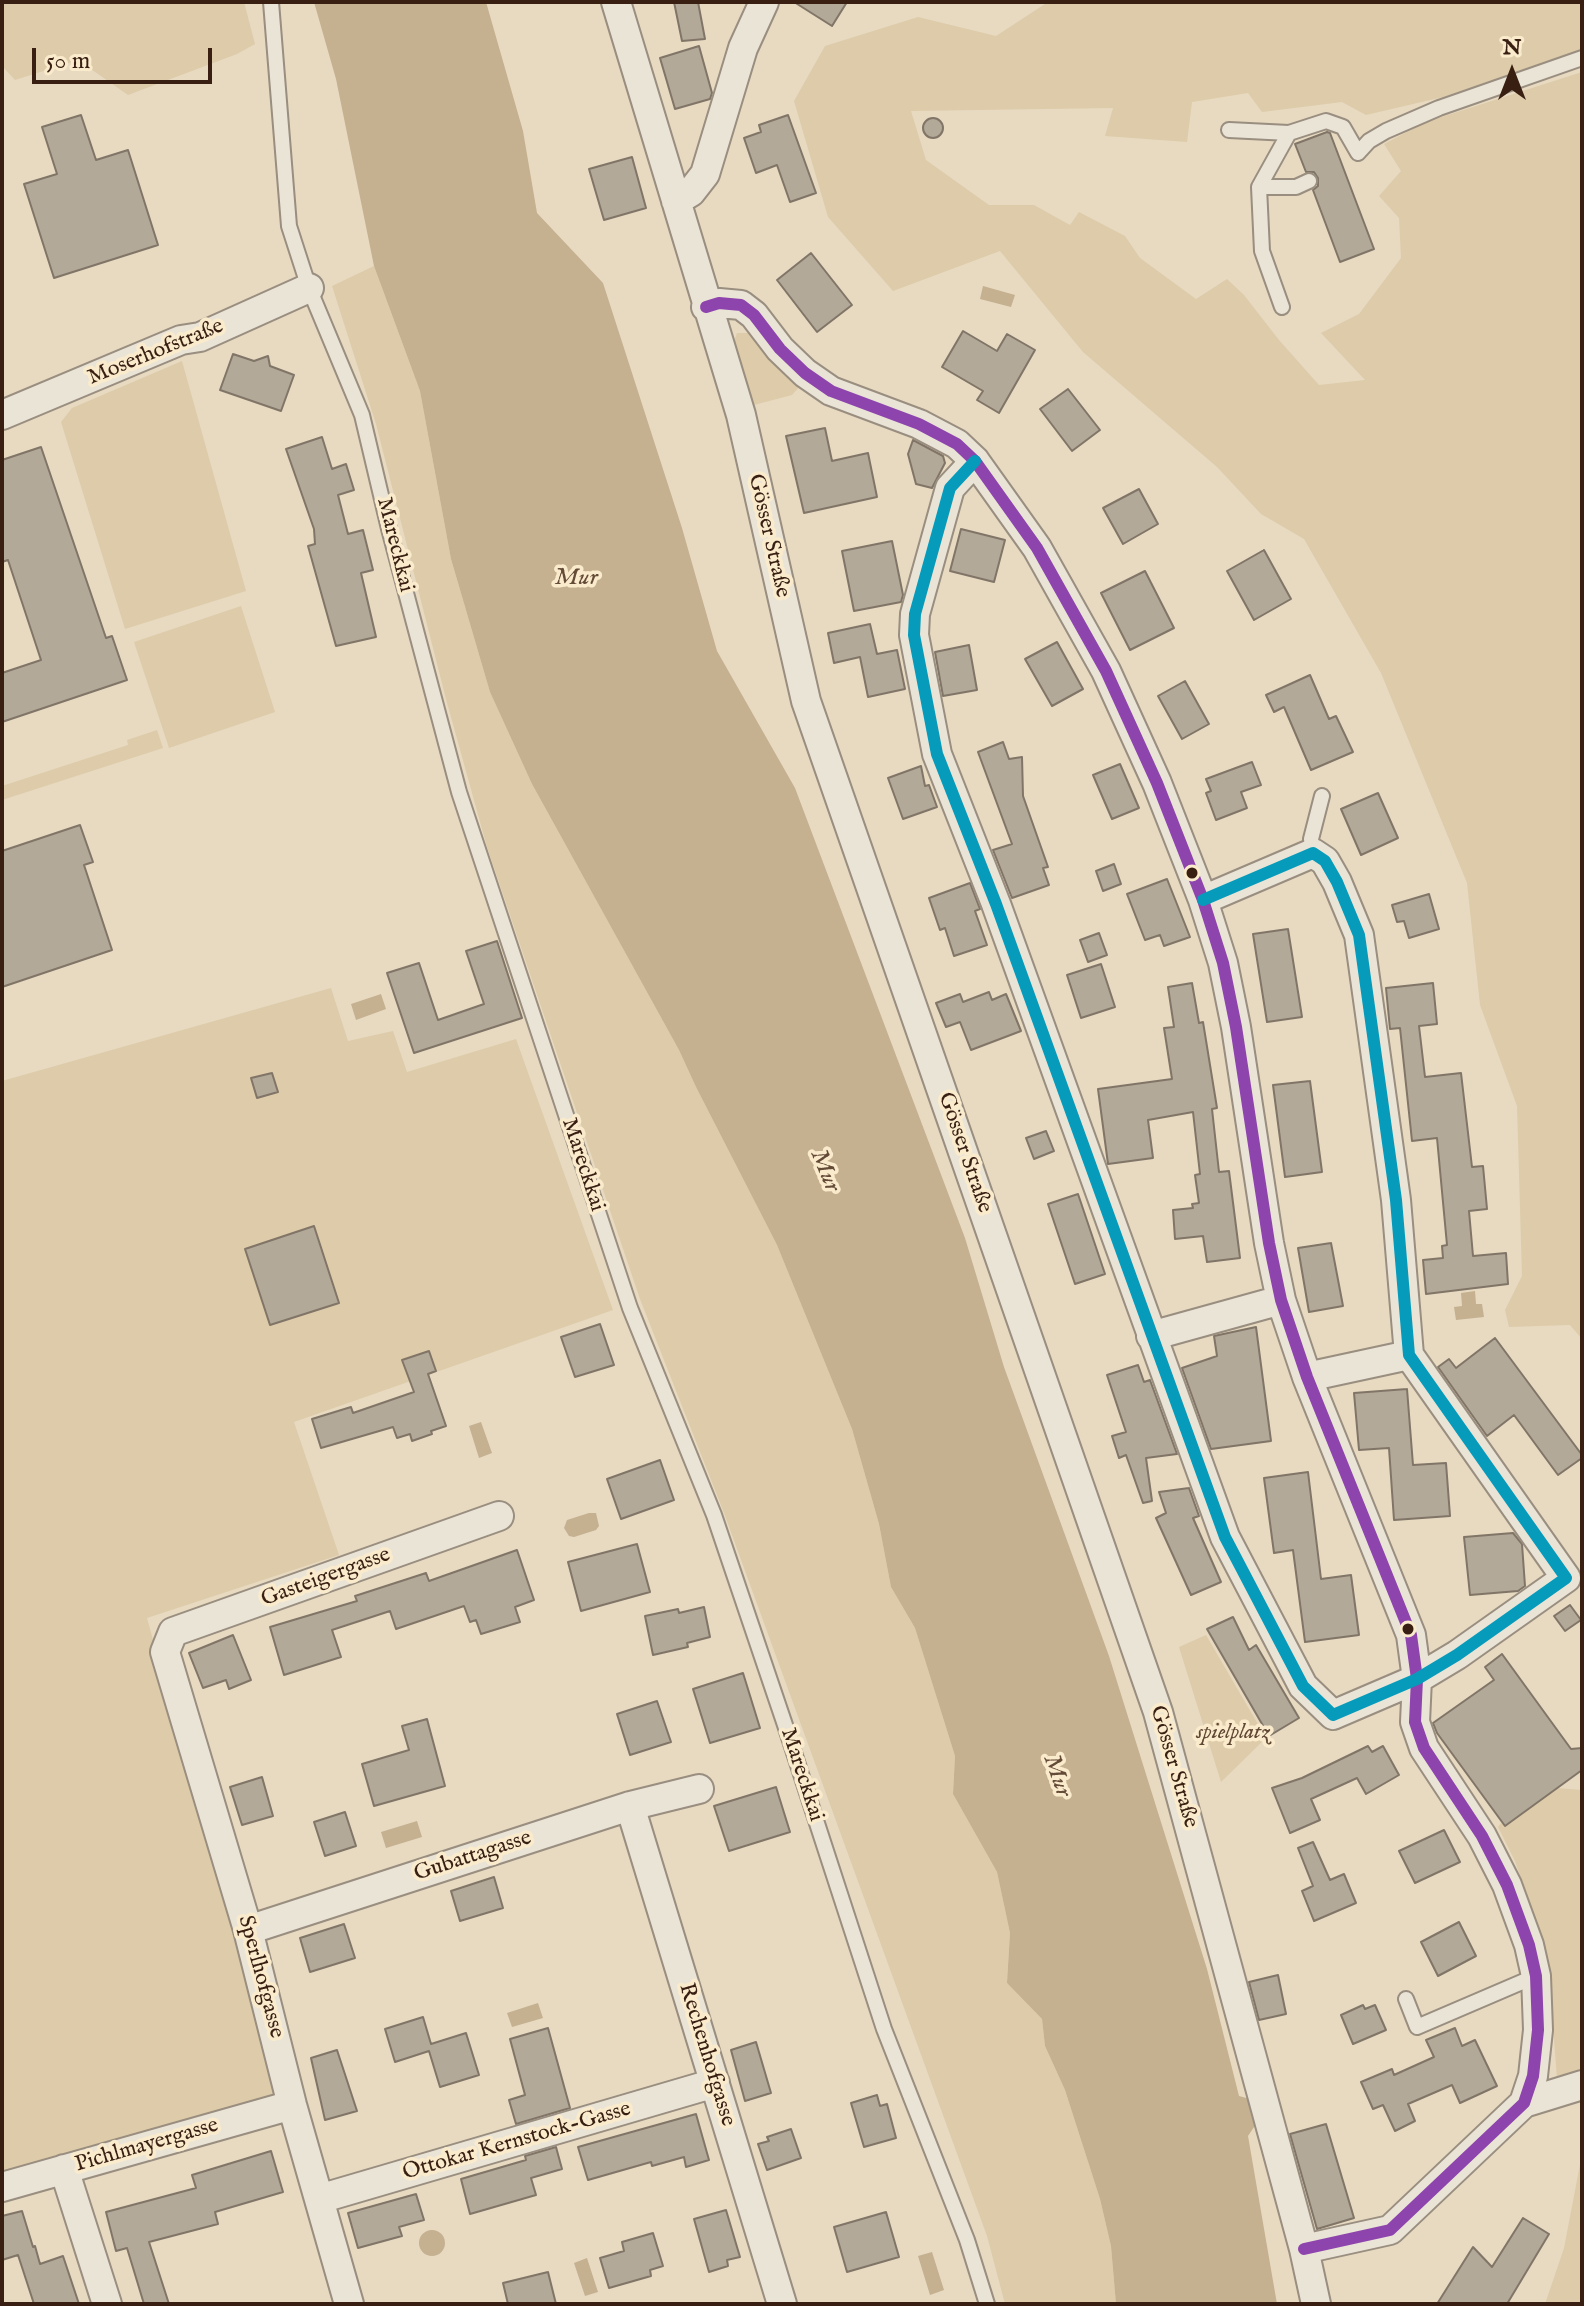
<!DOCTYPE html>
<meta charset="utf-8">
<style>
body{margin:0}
#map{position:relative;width:1584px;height:2306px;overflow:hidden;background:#e7dac1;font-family:"IM FELL English",serif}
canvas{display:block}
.frame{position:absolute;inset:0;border:4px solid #381f12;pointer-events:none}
.north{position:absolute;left:1472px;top:32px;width:80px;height:80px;-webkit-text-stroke:6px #faebcc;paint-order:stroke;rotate:0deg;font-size:22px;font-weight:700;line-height:32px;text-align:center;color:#381f12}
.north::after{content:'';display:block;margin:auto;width:28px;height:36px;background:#381f12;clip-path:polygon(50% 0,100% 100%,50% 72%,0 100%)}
.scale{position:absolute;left:32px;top:48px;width:180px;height:36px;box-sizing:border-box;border:4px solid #381f12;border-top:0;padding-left:10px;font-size:24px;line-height:28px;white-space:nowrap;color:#381f12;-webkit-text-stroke:6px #faebcc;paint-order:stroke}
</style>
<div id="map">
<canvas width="1584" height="2306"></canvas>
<div class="frame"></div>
<div class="north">N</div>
<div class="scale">50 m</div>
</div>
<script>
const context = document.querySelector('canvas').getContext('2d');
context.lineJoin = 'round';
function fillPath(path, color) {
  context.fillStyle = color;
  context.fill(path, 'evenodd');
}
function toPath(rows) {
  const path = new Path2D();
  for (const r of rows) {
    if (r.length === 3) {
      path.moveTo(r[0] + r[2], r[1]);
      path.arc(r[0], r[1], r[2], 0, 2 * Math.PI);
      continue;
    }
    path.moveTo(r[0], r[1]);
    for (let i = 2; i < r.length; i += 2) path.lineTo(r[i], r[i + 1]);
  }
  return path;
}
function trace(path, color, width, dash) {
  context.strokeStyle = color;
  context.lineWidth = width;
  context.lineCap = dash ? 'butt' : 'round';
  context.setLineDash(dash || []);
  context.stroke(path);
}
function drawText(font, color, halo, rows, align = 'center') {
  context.font = font + ' "IM FELL English",serif';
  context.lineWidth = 7;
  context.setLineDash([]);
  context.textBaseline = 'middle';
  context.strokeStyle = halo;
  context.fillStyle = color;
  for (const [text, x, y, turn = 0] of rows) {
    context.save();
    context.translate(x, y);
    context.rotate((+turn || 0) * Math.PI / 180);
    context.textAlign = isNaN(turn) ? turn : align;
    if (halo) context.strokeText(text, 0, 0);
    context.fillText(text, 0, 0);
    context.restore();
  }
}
fillPath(toPath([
 [2,2,244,2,255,44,237,54,128,95,78,60,15,80,2,66],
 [1048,2,1582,2,1582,49,1443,97,1366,115,1342,102,1262,112,1248,93,1192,102,1187,142,1105,136,1113,108,911,111,926,160,989,205,1034,205,1070,225,1079,212,1125,236,1140,258,1196,299,1227,279,1244,295,1279,340,1319,385,1365,380,1321,333,1359,314,1401,258,1399,218,1379,196,1401,171,1384,144,1426,122,1582,72,1582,1339,1570,1325,1509,1327,1505,1310,1522,1276,1517,1106,1480,1005,1467,883,1381,673,1304,539,1261,514,1217,467,1083,352,1000,251,893,291,828,217,794,101,825,46,918,17,996,36],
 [374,266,420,391,451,559,490,692,532,784,679,1050,696,1087,777,1245,852,1429,879,1524,891,1587,915,1628,955,1756,953,1794,997,1872,1010,1933,1007,1983,1042,2019,1045,2046,1065,2090,1100,2199,1111,2246,1116,2304,1005,2304,987,2236,724,1513,640,1299,487,847,446,699,376,424,332,286],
 [737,333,749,333,765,343,801,385,792,395,754,405,736,355,733,344],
 [182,361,246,591,125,629,61,422,72,408],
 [241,606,275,712,169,748,134,642],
 [157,730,163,748,2,800,2,786,128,745,127,740],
 [331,988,348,1041,393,1031,407,1072,516,1039,613,1310,294,1422,339,1555,147,1618,279,2097,2,2179,2,1081],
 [1206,1635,1266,1738,1221,1782,1179,1647],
 [1557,1788,1582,1790,1582,2071,1557,2079,1548,1958,1515,1861,1498,1827,1501,1823,1506,1826],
 [1582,2154,1582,2304,1545,2304,1564,2248]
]), '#decba9');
fillPath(toPath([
 [314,2,486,2,523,131,537,213,603,283,682,528,717,651,795,788,965,1238,1004,1367,1109,1656,1207,1969,1239,2096,1250,2099,1256,2124,1248,2136,1277,2304,1116,2304,1111,2246,1100,2199,1065,2090,1045,2046,1042,2019,1007,1983,1010,1933,997,1872,953,1794,955,1756,915,1628,891,1587,879,1524,852,1429,777,1245,696,1087,679,1050,532,784,490,692,451,559,420,391,374,266,336,79],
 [983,286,1015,295,1011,307,980,299],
 [381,994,386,1009,356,1020,351,1004],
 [1475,1291,1476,1304,1482,1304,1484,1317,1456,1320,1454,1307,1462,1306,1461,1293],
 [481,1422,492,1453,479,1458,469,1426],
 [589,1513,596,1513,599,1526,596,1530,574,1537,569,1536,564,1528,567,1520],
 [417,1821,422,1837,386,1848,381,1832],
 [538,2003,543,2018,512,2027,507,2013],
 [432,2243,13],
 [932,2252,944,2290,930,2295,918,2256],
 [587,2258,598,2292,585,2296,574,2263]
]), '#c5b090');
const building = toPath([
 [674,2,698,2,705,39,682,41,674,2],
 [794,2,847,2,832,26,794,2],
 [699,46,712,93,710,99,675,109,660,58,699,46],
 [81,115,96,160,128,150,158,245,54,278,24,184,57,174,42,127,81,115],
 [788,115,816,193,790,202,777,165,756,173,744,138,761,132,759,125,788,115],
 [933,128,10],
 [1327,132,1330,133,1374,249,1340,262,1313,190,1318,186,1318,178,1314,172,1306,172,1295,144,1327,132],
 [632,157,646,208,604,220,589,169,632,157],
 [811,253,852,305,817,332,777,280,811,253],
 [963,331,997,351,1007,334,1035,350,999,413,977,400,983,391,942,367,963,331],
 [233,354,254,361,268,356,270,366,294,375,281,411,220,390,233,354],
 [1068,389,1100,430,1072,451,1040,409,1068,389],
 [825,428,832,461,868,453,877,497,804,513,786,436,825,428],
 [322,437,332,469,346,464,354,490,338,495,348,534,363,530,373,570,361,573,376,637,336,646,308,546,315,544,314,529,286,449,322,437],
 [913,440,943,456,945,463,932,488,916,484,908,454,913,440],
 [41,447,106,638,112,636,127,680,2,722,2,673,41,660,8,560,2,562,2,460,41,447],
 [1139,489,1158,524,1123,544,1103,508,1139,489],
 [961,529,1005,540,994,582,950,571,961,529],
 [892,541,903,595,901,602,854,611,842,551,892,541],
 [1264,550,1291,599,1254,620,1227,571,1264,550],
 [1145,571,1174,628,1130,650,1101,593,1145,571],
 [870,624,877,654,897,650,905,689,868,697,860,657,834,663,828,633,870,624],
 [1057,642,1083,689,1052,706,1025,659,1057,642],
 [969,645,977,690,943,696,935,652,969,645],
 [1310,675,1329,719,1336,716,1353,752,1311,770,1284,707,1274,712,1266,695,1310,675],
 [1185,681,1209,724,1182,739,1158,696,1185,681],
 [1003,742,1009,759,1022,757,1023,796,1048,867,1043,868,1049,885,1012,898,993,850,1012,844,978,752,1003,742],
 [1252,762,1261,785,1241,792,1247,808,1216,820,1206,793,1211,791,1206,779,1252,762],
 [1120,764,1139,808,1112,819,1093,775,1120,764],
 [921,766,925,786,929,785,937,807,903,819,888,778,921,766],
 [1378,793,1398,838,1361,855,1341,809,1378,793],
 [80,825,93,862,84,865,112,950,2,987,2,851,80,825],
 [1114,864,1121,884,1103,891,1096,871,1114,864],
 [1167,879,1190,937,1164,946,1160,935,1145,940,1127,894,1167,879],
 [970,883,980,909,975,911,987,945,954,956,945,928,940,930,929,898,970,883],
 [1429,894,1439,929,1409,938,1404,921,1397,922,1392,905,1429,894],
 [1288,929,1302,1017,1267,1022,1253,934,1288,929],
 [1099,933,1107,955,1088,962,1080,940,1099,933],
 [497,941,522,1018,414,1053,387,973,419,963,438,1020,484,1004,466,951,497,941],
 [1101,964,1115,1007,1081,1018,1067,975,1101,964],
 [1192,983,1199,1023,1203,1022,1217,1108,1212,1109,1219,1172,1229,1171,1240,1258,1207,1262,1203,1236,1175,1239,1173,1210,1193,1208,1192,1204,1199,1203,1195,1175,1200,1174,1193,1112,1148,1120,1153,1158,1108,1164,1098,1089,1172,1079,1164,1028,1174,1027,1168,987,1192,983],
 [1433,983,1437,1024,1419,1026,1425,1077,1461,1073,1472,1167,1483,1166,1487,1209,1469,1211,1473,1256,1506,1253,1508,1284,1426,1294,1423,1260,1443,1258,1442,1246,1447,1245,1437,1138,1412,1141,1400,1028,1390,1029,1386,988,1433,983],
 [989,992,992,1000,1006,994,1021,1031,971,1050,960,1022,946,1027,936,1003,960,994,963,1002,989,992],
 [272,1073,278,1092,257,1098,251,1078,272,1073],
 [1310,1081,1322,1172,1285,1177,1273,1085,1310,1081],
 [1046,1131,1054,1151,1034,1159,1026,1138,1046,1131],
 [1078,1194,1105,1274,1075,1284,1048,1204,1078,1194],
 [314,1226,339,1303,270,1325,245,1249,314,1226],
 [1331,1243,1343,1306,1309,1312,1298,1248,1331,1243],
 [600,1324,614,1365,575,1377,561,1337,600,1324],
 [1256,1327,1271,1441,1211,1449,1182,1368,1217,1356,1214,1336,1256,1327],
 [1495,1338,1582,1455,1582,1458,1558,1475,1514,1415,1487,1436,1438,1367,1449,1359,1456,1368,1495,1338],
 [429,1351,436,1371,428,1374,446,1426,431,1431,432,1434,412,1441,410,1434,397,1438,393,1427,321,1448,312,1419,351,1407,353,1413,414,1392,402,1360,429,1351],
 [1138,1365,1144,1382,1150,1380,1177,1454,1146,1458,1152,1501,1143,1503,1126,1455,1119,1458,1112,1436,1126,1432,1107,1375,1138,1365],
 [1407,1389,1413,1465,1446,1463,1450,1516,1394,1520,1389,1448,1359,1450,1354,1393,1407,1389],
 [660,1460,674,1500,621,1519,607,1479,660,1460],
 [1308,1472,1321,1579,1351,1575,1359,1635,1305,1642,1293,1550,1274,1553,1264,1478,1308,1472],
 [1189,1488,1199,1516,1193,1518,1221,1582,1191,1595,1156,1518,1166,1513,1159,1492,1189,1488],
 [1513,1533,1522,1544,1525,1586,1518,1591,1470,1595,1464,1537,1513,1533],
 [637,1544,650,1592,581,1611,568,1562,637,1544],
 [517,1550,534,1600,515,1607,520,1622,481,1634,476,1620,470,1622,464,1606,396,1629,390,1611,332,1630,341,1657,284,1675,270,1627,357,1601,355,1596,426,1573,429,1581,517,1550],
 [1570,1605,1581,1620,1565,1631,1554,1616,1570,1605],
 [704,1607,710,1637,687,1643,688,1647,653,1655,645,1616,678,1609,679,1613,704,1607],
 [1233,1617,1249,1650,1256,1645,1299,1718,1269,1736,1207,1629,1233,1617],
 [233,1635,251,1680,229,1689,226,1680,203,1688,189,1653,233,1635],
 [1502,1654,1571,1749,1582,1748,1582,1770,1505,1826,1437,1733,1433,1723,1494,1680,1485,1667,1502,1654],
 [743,1673,760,1728,710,1743,693,1689,743,1673],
 [657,1701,671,1742,630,1755,617,1714,657,1701],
 [427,1719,445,1786,374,1806,362,1764,409,1750,402,1726,427,1719],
 [1368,1746,1372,1752,1383,1746,1399,1775,1366,1794,1357,1778,1311,1799,1320,1820,1290,1833,1272,1788,1302,1778,1368,1746],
 [262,1777,273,1816,242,1825,230,1787,262,1777],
 [776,1787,790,1832,729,1851,714,1806,776,1787],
 [345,1812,356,1846,325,1856,314,1822,345,1812],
 [1444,1830,1460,1862,1415,1883,1399,1851,1444,1830],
 [1313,1842,1330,1880,1344,1874,1356,1903,1314,1921,1302,1891,1313,1886,1298,1848,1313,1842],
 [494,1877,503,1908,460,1921,451,1891,494,1877],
 [1459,1922,1476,1956,1438,1976,1421,1942,1459,1922],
 [344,1924,355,1958,310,1972,300,1938,344,1924],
 [1278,1975,1286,2014,1259,2020,1249,1982,1278,1975],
 [1363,2005,1365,2009,1375,2005,1386,2030,1353,2044,1341,2015,1363,2005],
 [423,2017,431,2044,466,2033,479,2075,440,2087,429,2051,395,2062,385,2029,423,2017],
 [548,2028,570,2108,516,2124,509,2100,525,2095,510,2039,548,2028],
 [1455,2028,1462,2046,1475,2040,1497,2086,1460,2103,1452,2085,1408,2104,1415,2121,1395,2131,1383,2105,1373,2109,1361,2082,1392,2069,1394,2075,1434,2057,1426,2040,1455,2028],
 [756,2042,771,2093,745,2101,731,2050,756,2042],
 [337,2050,357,2111,325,2120,311,2058,337,2050],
 [877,2095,880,2106,887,2104,896,2138,864,2147,851,2103,877,2095],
 [696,2114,709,2160,686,2167,684,2157,652,2166,651,2162,588,2180,578,2147,696,2114],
 [1326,2124,1354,2218,1317,2229,1290,2134,1326,2124],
 [791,2129,801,2158,767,2170,758,2144,769,2141,767,2137,791,2129],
 [556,2147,562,2169,531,2178,536,2195,470,2214,461,2179,526,2160,525,2156,556,2147],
 [271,2151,283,2192,215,2212,218,2224,149,2242,169,2304,144,2304,127,2248,116,2251,106,2212,196,2188,192,2175,271,2151],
 [416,2194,424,2220,399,2227,402,2236,358,2248,348,2213,416,2194],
 [726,2210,740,2257,727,2260,728,2266,709,2272,694,2219,726,2210],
 [22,2211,33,2247,35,2246,40,2264,63,2256,79,2304,34,2304,18,2255,2,2260,2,2216,22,2211],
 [886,2212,899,2257,847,2272,834,2227,886,2212],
 [1523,2218,1549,2234,1507,2304,1437,2304,1473,2247,1492,2267,1523,2218],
 [653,2233,663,2266,650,2270,651,2276,609,2288,600,2258,624,2251,622,2242,653,2233],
 [548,2272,556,2304,508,2304,503,2283,548,2272]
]);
fillPath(building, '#b3a998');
trace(building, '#807567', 2);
const lane = toPath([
 [271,2,289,226,309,288,362,415,389,529,459,792,630,1308,714,1515,785,1725,884,2029,967,2240,987,2304],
 [1229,130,1289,133],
 [1259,187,1296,187,1309,181],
 [1282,307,1262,251,1259,187,1289,133,1326,121,1343,127,1358,153,1369,141,1386,131,1439,108,1582,58],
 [1313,853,1311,839,1322,796],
 [1406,1999,1417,2027,1536,1976]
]);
const street = toPath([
 [616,2,741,415,806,701,1158,1712,1304,2249,1316,2304],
 [676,201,691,192,705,174,743,48,764,2],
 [706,307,719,303,741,305,754,315,780,349,805,373,831,391,919,424,957,444,975,461,1037,548,1106,671,1157,783,1203,900,1223,963,1236,1027,1269,1243,1281,1300,1307,1377,1411,1635,1417,1679,1415,1722,1424,1748,1482,1836,1507,1885,1529,1945,1536,1976,1538,2030,1533,2076,1524,2103,1390,2230,1304,2249],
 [2,415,181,340,200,337,309,288],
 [975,461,950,488,915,614,914,635,937,754,996,904,1225,1537,1303,1686,1333,1715,1417,1679,1457,1655,1566,1578,1409,1355,1396,1200,1359,935,1337,882,1325,861,1313,853,1203,900],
 [1151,1336,1281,1300],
 [1307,1377,1409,1355],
 [630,1806,782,2304],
 [248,1930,630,1806,699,1789],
 [1524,2103,1582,2085],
 [64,2169,107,2304],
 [2,2187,292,2105],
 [319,2199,715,2083],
 [349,2304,292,2105,248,1930,165,1652,173,1632,499,1516]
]);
trace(lane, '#998e7f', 18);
trace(street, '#998e7f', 32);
trace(lane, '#eae4d7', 14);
trace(street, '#eae4d7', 28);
trace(toPath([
 [706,307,719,303,741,305,754,315,780,349,805,373,831,391,919,424,957,444,975,461,1037,548,1106,671,1157,783,1203,900,1223,963,1236,1027,1269,1243,1281,1300,1307,1377,1411,1635,1417,1679,1415,1722,1424,1748,1482,1836,1507,1885,1529,1945,1536,1976,1538,2030,1533,2076,1524,2103,1390,2230,1304,2249]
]), '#8e44ad', 12);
trace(toPath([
 [975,461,950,488,915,614,914,635,937,754,996,904,1225,1537,1303,1686,1333,1715,1417,1679,1457,1655,1566,1578,1409,1355,1396,1200,1359,935,1337,882,1325,861,1313,853,1203,900]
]), '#069bbb', 12);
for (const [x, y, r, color] of [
 [1192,873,7,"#381f12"],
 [1408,1629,7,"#381f12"]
]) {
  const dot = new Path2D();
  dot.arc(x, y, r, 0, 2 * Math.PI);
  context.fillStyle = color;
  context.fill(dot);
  trace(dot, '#faebcc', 3);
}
drawText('22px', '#381f12', '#faebcc', [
 ["Moserhofstraße",156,353,-22],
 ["Gösser Straße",768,536,77],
 ["Mareckkai",394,545,76],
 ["Gösser Straße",964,1153,71],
 ["Mareckkai",582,1165,72],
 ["Gasteigergasse",326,1578,-20],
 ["Gösser Straße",1173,1767,74],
 ["Mareckkai",801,1775,72],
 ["Gubattagasse",473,1857,-18],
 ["Sperlhofgasse",260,1977,75],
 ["Rechenhofgasse",706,2055,73],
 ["Ottokar Kernstock-Gasse",517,2142,-16],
 ["Pichlmayergasse",147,2146,-16]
]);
drawText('italic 22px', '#604733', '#faebcc', [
 ["spielplatz",1233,1733]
]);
drawText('italic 24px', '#644b37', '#faebcc', [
 ["Mur",576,579],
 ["Mur",824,1171,68],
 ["Mur",1056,1776,71]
]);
</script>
